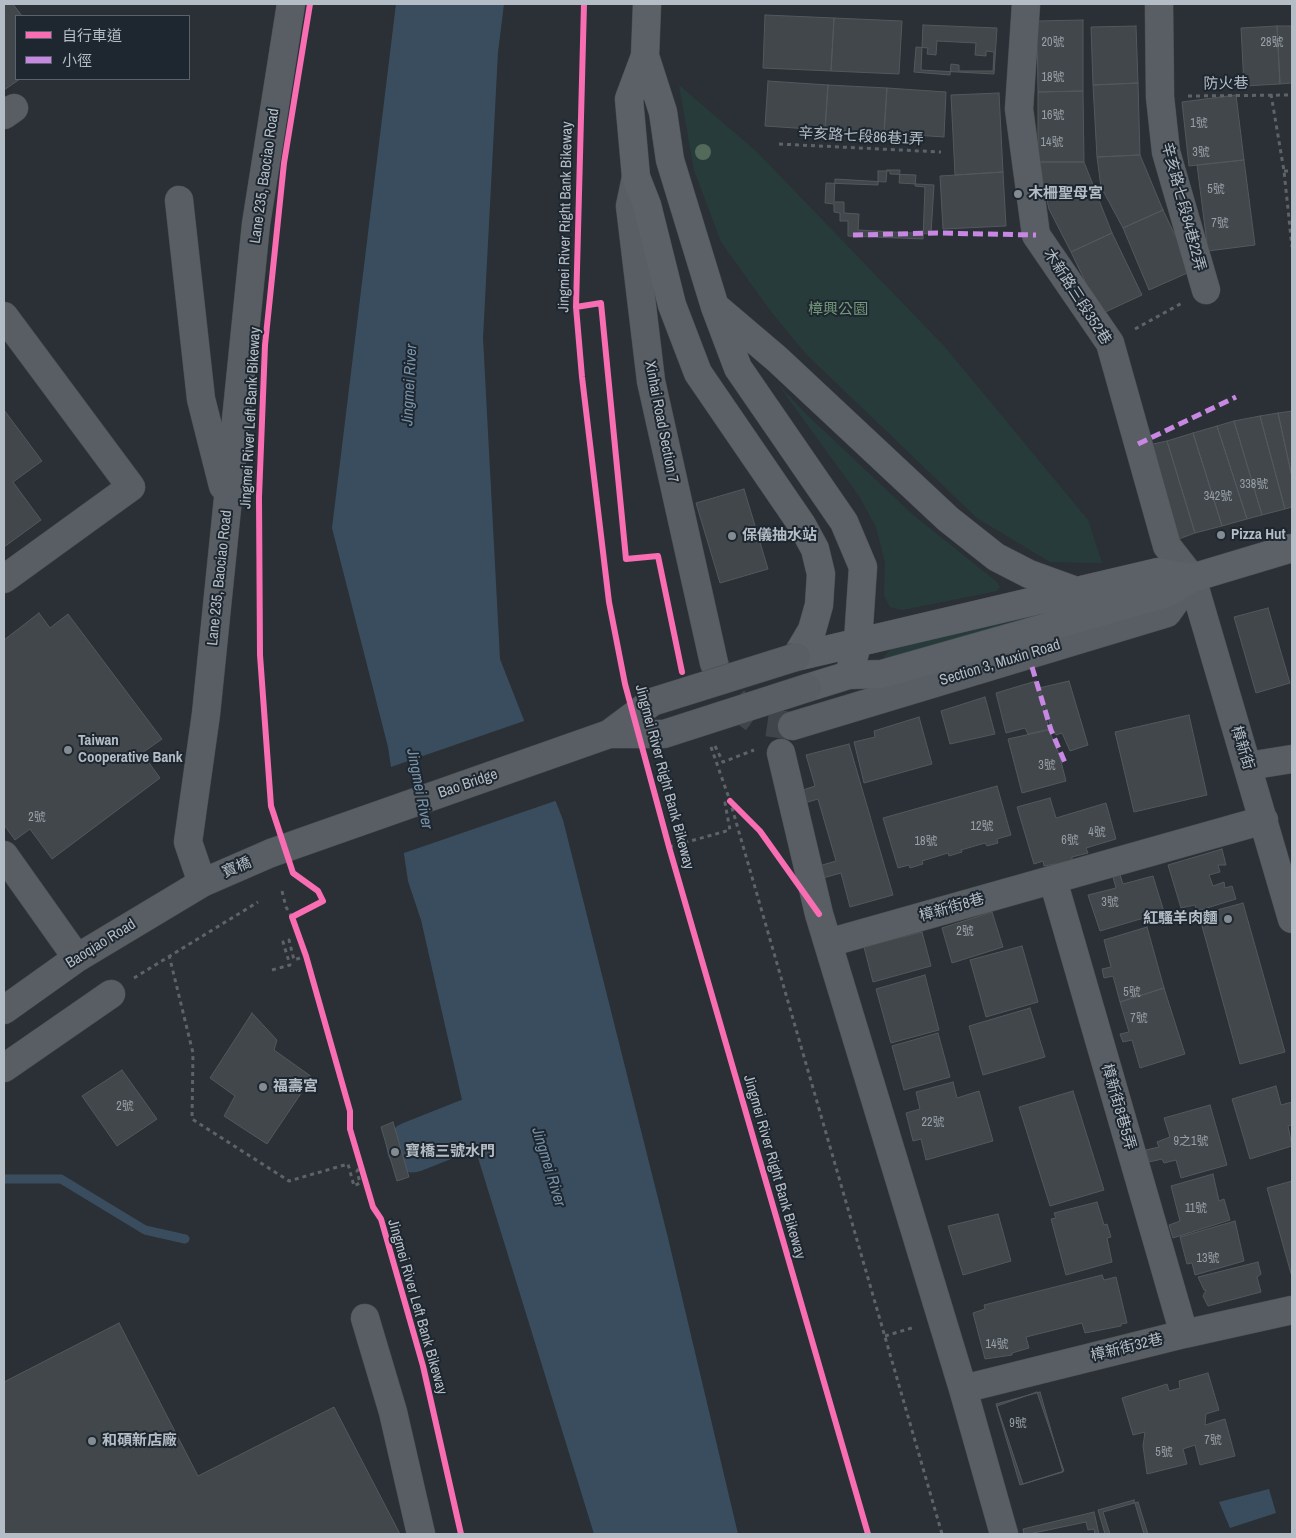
<!DOCTYPE html>
<meta charset="utf-8">
<style>
body{margin:0}
#map{position:relative;width:1296px;height:1538px;overflow:hidden;background:#2a3035;font-family:"Archivo Narrow","Noto Sans TC",sans-serif}
canvas{display:block}
.frame{position:absolute;inset:0;border:5px solid #b4bdc6;pointer-events:none}
.legend{position:absolute;left:15px;top:15px;width:175px;height:65px;box-sizing:border-box;background:#1e2730;border:1px solid #5a636c;margin:0;padding:6px 9px;list-style:none;font-size:15px;color:#b4bdc6}
.legend li{display:flex;align-items:center;gap:10px;height:25px}
.legend b{width:25px;border:1px solid #5a636c}
</style>
<div id="map">
<canvas width="1296" height="1538"></canvas>
<div class="frame"></div>
<ul class="legend">
<li><b style="height:6px;background:#f96db3"></b>自行車道</li>
<li><b style="height:6px;background:#c787e3"></b>小徑</li>
</ul>
</div>
<script>
const context = document.querySelector('canvas').getContext('2d');
context.lineJoin = 'round';
function fillPath(path, color) {
  context.fillStyle = color;
  context.fill(path, 'evenodd');
}
function toPath(rows) {
  const path = new Path2D();
  for (const r of rows) {
    path.moveTo(r[0], r[1]);
    for (let i = 2; i < r.length; i += 2) path.lineTo(r[i], r[i + 1]);
  }
  return path;
}
function trace(path, color, width, dash) {
  context.strokeStyle = color;
  context.lineWidth = width;
  context.lineCap = dash ? 'butt' : 'round';
  context.setLineDash(dash || []);
  context.stroke(path);
}
function drawText(font, color, halo, rows, align = 'center') {
  context.font = font + ' "Archivo Narrow","Noto Sans TC",sans-serif';
  context.lineWidth = 4;
  context.setLineDash([]);
  context.textBaseline = 'middle';
  context.strokeStyle = halo;
  context.fillStyle = color;
  for (const [text, x, y, turn = 0] of rows) {
    context.save();
    context.translate(x, y);
    context.rotate((+turn || 0) * Math.PI / 180);
    context.textAlign = isNaN(turn) ? turn : align;
    if (halo) context.strokeText(text, 0, 0);
    context.fillText(text, 0, 0);
    context.restore();
  }
}
fillPath(toPath([
 [679,85,756,151,944,346,1088,520,1102,563,1050,562,977,518,806,354,769,309,721,242,694,170],
 [777,383,806,414,912,514,997,582,1000,587,997,591,902,610,890,607,884,595,885,562,876,527,859,496],
 [1124,594,885,660,884,656,891,649]
]), '#283b3b');
fillPath(toPath([
 [396,4,504,4,498,52,483,338,500,659,563,820,668,1238,738,1534,594,1534,467,1122,421,920,408,881,388,747,332,528],
 [1269,1489,1276,1513,1230,1528,1219,1502]
]), '#3a4d5e');
fillPath(toPath([
 [527,720,558,800,401,854,388,768]
]), '#2a3035');
trace(toPath([
 [4,1179,61,1179,145,1230,185,1239]
]), '#3a4d5e', 9);
trace(toPath([
 [412,1147,528,1101]
]), '#3a4d5e', 51);
const building = toPath([
 [4,4,13,4,22,16,16,16,16,79,20,79,4,90,4,4],
 [765,15,834,18,831,71,763,68,765,15],
 [834,18,902,21,899,74,831,71,834,18],
 [1083,20,1083,91,1038,92,1037,21,1083,20],
 [923,25,997,28,994,74,921,70,923,25],
 [1136,26,1138,83,1093,85,1091,27,1136,26],
 [1277,26,1292,26,1292,83,1280,84,1277,26],
 [1277,26,1280,84,1244,86,1241,28,1277,26],
 [937,41,976,43,975,55,986,56,986,51,994,52,993,71,959,71,959,65,951,64,950,75,914,72,916,47,928,48,927,54,936,55,937,41],
 [768,81,828,85,825,130,765,126,768,81],
 [1138,83,1140,155,1097,157,1093,85,1138,83],
 [828,85,887,88,884,133,825,130,828,85],
 [887,88,946,92,944,137,884,133,887,88],
 [1083,91,1084,162,1038,162,1038,92,1083,91],
 [999,93,1003,172,955,175,951,95,999,93],
 [1236,95,1244,160,1189,166,1182,102,1236,95],
 [1140,155,1163,210,1123,228,1101,187,1097,157,1140,155],
 [1244,160,1255,245,1208,251,1197,165,1244,160],
 [1038,162,1084,162,1112,233,1071,252,1049,209,1038,162],
 [887,170,900,170,899,183,934,185,931,234,858,230,859,214,844,213,844,202,834,202,835,179,886,182,887,170],
 [878,171,890,171,890,174,916,175,915,186,925,187,923,239,848,236,848,221,840,221,840,213,834,212,834,204,825,203,826,183,878,185,878,171],
 [1003,172,1006,226,943,229,940,176,1003,172],
 [1163,210,1192,271,1149,290,1123,228,1163,210],
 [1112,233,1142,295,1101,314,1071,252,1112,233],
 [4,410,42,461,13,482,41,520,4,547,4,410],
 [1292,411,1292,477,1278,413,1292,411],
 [1278,413,1292,477,1292,507,1285,509,1260,416,1278,413],
 [1260,416,1285,509,1262,515,1234,421,1260,416],
 [1234,421,1262,515,1247,519,1217,426,1234,421],
 [1217,426,1247,519,1222,526,1193,433,1217,426],
 [1193,433,1222,526,1195,533,1167,441,1193,433],
 [1167,441,1195,533,1176,540,1139,447,1167,441],
 [744,489,768,569,720,583,696,503,744,489],
 [1268,608,1290,683,1256,693,1234,617,1268,608],
 [39,613,50,628,68,614,162,739,142,753,160,778,52,859,30,829,15,840,4,825,4,640,39,613],
 [1036,681,1049,729,1028,734,1025,728,1006,733,996,693,1036,681],
 [1069,681,1088,745,1070,751,1062,733,1056,735,1051,727,1039,688,1069,681],
 [985,697,995,734,950,744,941,711,985,697],
 [1189,715,1207,795,1134,812,1115,732,1189,715],
 [919,717,932,764,864,783,854,742,875,737,874,731,919,717],
 [1049,730,1059,754,1066,781,1022,793,1008,739,1049,730],
 [849,744,893,895,850,907,841,873,823,878,819,866,836,861,818,799,801,804,797,792,815,786,806,755,849,744],
 [997,786,1011,835,997,839,998,843,987,846,985,843,961,850,962,852,949,856,948,853,922,861,923,864,910,868,909,865,898,868,883,818,997,786],
 [1050,798,1056,818,1106,803,1116,839,1086,848,1088,853,1072,857,1072,861,1044,866,1043,861,1034,864,1017,807,1050,798],
 [1222,849,1226,865,1218,865,1220,872,1209,875,1213,886,1224,882,1225,888,1232,886,1236,899,1197,911,1195,905,1181,908,1168,865,1222,849],
 [1120,875,1123,884,1153,876,1164,912,1100,931,1088,895,1116,888,1113,877,1120,875],
 [1243,903,1285,1052,1240,1064,1199,915,1243,903],
 [992,912,1003,947,952,963,942,928,992,912],
 [1147,927,1164,988,1120,1002,1113,976,1104,978,1102,969,1111,967,1104,940,1147,927],
 [922,932,931,966,873,982,864,947,922,932],
 [1022,946,1038,1002,986,1017,970,960,1022,946],
 [925,975,939,1030,891,1043,876,989,925,975],
 [1164,988,1185,1054,1140,1068,1132,1040,1123,1042,1120,1034,1129,1032,1120,1002,1164,988],
 [1030,1008,1045,1057,983,1075,969,1026,1030,1008],
 [252,1013,277,1040,274,1050,312,1077,267,1144,224,1116,235,1096,210,1078,252,1013],
 [938,1033,950,1077,904,1090,892,1046,938,1033],
 [122,1070,157,1119,117,1146,82,1096,122,1070],
 [953,1082,957,1098,979,1091,993,1141,926,1160,921,1139,913,1141,906,1113,920,1109,916,1092,953,1082],
 [1276,1086,1281,1105,1292,1102,1292,1125,1288,1126,1292,1146,1250,1159,1232,1099,1276,1086],
 [1073,1091,1104,1190,1050,1206,1019,1107,1073,1091],
 [1210,1105,1227,1165,1181,1178,1176,1160,1164,1163,1162,1159,1149,1162,1146,1150,1159,1147,1157,1142,1170,1137,1164,1118,1210,1105],
 [393,1122,409,1177,397,1181,381,1127,393,1122],
 [1213,1174,1219,1201,1224,1199,1230,1220,1173,1238,1169,1225,1180,1221,1171,1186,1213,1174],
 [1292,1181,1292,1277,1267,1188,1292,1181],
 [1097,1202,1104,1225,1107,1224,1111,1237,1107,1238,1112,1262,1066,1275,1051,1219,1056,1218,1054,1213,1097,1202],
 [998,1214,1011,1261,963,1275,948,1226,998,1214],
 [1235,1221,1244,1261,1195,1275,1192,1263,1187,1264,1180,1237,1235,1221],
 [1258,1262,1261,1274,1257,1277,1261,1292,1208,1306,1203,1296,1206,1290,1204,1290,1198,1277,1258,1262],
 [1102,1275,1104,1280,1116,1277,1127,1323,1121,1324,1121,1326,1085,1333,1082,1323,1026,1337,1029,1348,1012,1353,1012,1355,985,1359,973,1313,985,1309,984,1305,1102,1275],
 [119,1323,198,1476,334,1407,400,1534,4,1534,4,1382,119,1323],
 [1208,1373,1219,1410,1206,1414,1205,1425,1225,1419,1235,1456,1200,1465,1195,1445,1183,1449,1187,1464,1147,1474,1143,1446,1145,1432,1133,1435,1122,1398,1167,1384,1169,1391,1180,1388,1179,1381,1208,1373],
 [1037,1392,1064,1471,1023,1484,997,1406,1037,1392],
 [1040,1392,1063,1472,1020,1485,996,1404,1040,1392],
 [1134,1500,1144,1534,1105,1534,1098,1510,1134,1500],
 [1138,1502,1148,1534,1110,1534,1103,1512,1138,1502],
 [1094,1512,1099,1534,1024,1534,1023,1529,1094,1512],
 [1086,1522,1088,1530,1094,1529,1095,1534,1029,1534,1086,1522]
]);
fillPath(building, '#42474c');
trace(building, '#52585d', 1);
trace(toPath([
 [714,663,733,699,746,713,757,721,792,726]
]), '#3f454b', 28, [28, 14]);
const minor = toPath([
 [1026,4,1019,109,1036,235,1110,343,1167,546,1192,578,1292,919],
 [1159,4,1160,97,1166,152,1206,290],
 [4,115,14,108],
 [636,177,630,206,651,381,714,663],
 [179,200,201,399,223,486],
 [4,316,131,487,4,579],
 [792,726,1167,613,1192,578],
 [781,753,819,914,963,1389,1004,1534],
 [1248,766,1292,759],
 [4,855,77,958],
 [1053,880,1184,1334],
 [202,883,188,842,206,714,256,224,291,4],
 [828,943,1264,820],
 [4,1010,77,958,202,883,271,853],
 [4,1068,111,994],
 [365,1318,393,1412,421,1534],
 [963,1389,1184,1334,1292,1310]
]);
const major = toPath([
 [647,4,645,56,629,99,636,177,647,205,672,305,698,373,802,525,815,549,821,574,819,605,812,630,796,657],
 [645,56,663,112,670,160,715,307,738,368,844,522,863,567,858,641,849,675],
 [717,308,777,359,948,519,996,557,1029,574,1076,591],
 [796,657,1158,572,1192,578],
 [807,688,849,675,882,674,1167,593,1192,578,1292,548]
]);
trace(minor, '#484c50', 29);
trace(major, '#474d52', 29);
trace(toPath([
 [1271,94,1284,171,1292,247],
 [1188,96,1292,95],
 [779,144,941,152],
 [1284,171,1292,171],
 [1135,329,1182,303],
 [715,746,723,762,754,750],
 [711,747,730,801,942,1534],
 [271,806,276,822],
 [669,847,730,830,725,803,730,801],
 [282,891,286,907,292,917,323,901,318,891,295,874],
 [169,955,193,1053,192,1119,289,1181,348,1164,354,1186,360,1183,357,1171,361,1165],
 [272,970,290,965,283,942,289,940,294,960,306,956],
 [134,978,258,902],
 [885,1336,915,1327]
]), '#5d6368', 3, [4, 4]);
trace(minor, '#595e64', 28);
trace(major, '#5b6166', 28);
const minorBridge = toPath([
 [609,734,664,734,807,688],
 [271,853,609,734,652,702,796,657]
]);
trace(minorBridge, '#484c50', 29, []);
trace(minorBridge, '#595e64', 28);
trace(toPath([
 [853,235,937,233,1036,235],
 [1138,444,1236,397],
 [1032,667,1051,730,1066,765]
]), '#c787e3', 5, [10, 5]);
trace(toPath([
 [310,4,284,163,265,345,259,497,260,655,271,806,293,873,318,891,323,901,292,917,306,956,350,1111,350,1129,373,1207,381,1219,423,1366,461,1534],
 [584,4,576,307,582,377,609,602,625,684,669,847,868,1534],
 [576,307,601,303,626,559,658,556,682,672],
 [730,801,760,831,819,914]
]), '#f96db3', 6);
context.fillStyle = '#536a5a';
for (const [x, y] of [
 [703,152]
]) {
  context.beginPath();
  context.arc(x, y, 8, 0, 2 * Math.PI);
  context.fill();
}
for (const [x, y, r, color] of [
 [1018,194,5,"#848c93"],
 [1221,535,5,"#848c93"],
 [732,536,5,"#848c93"],
 [68,750,5,"#848c93"],
 [1228,919,5,"#848c93"],
 [263,1087,5,"#848c93"],
 [395,1152,5,"#848c93"],
 [92,1441,5,"#848c93"]
]) {
  const dot = new Path2D();
  dot.arc(x, y, r, 0, 2 * Math.PI);
  context.fillStyle = color;
  context.fill(dot);
  trace(dot, '#1e2730', 2);
}
drawText('12px', '#98a0a8', null, [
 ["20號",1053,43],
 ["28號",1272,43],
 ["18號",1053,78],
 ["16號",1053,116],
 ["1號",1199,124],
 ["14號",1052,143],
 ["3號",1201,153],
 ["5號",1216,190],
 ["7號",1220,224],
 ["338號",1254,485],
 ["342號",1218,497],
 ["3號",1047,766],
 ["2號",37,818],
 ["12號",982,827],
 ["4號",1097,833],
 ["6號",1070,841],
 ["18號",926,842],
 ["3號",1110,903],
 ["2號",965,932],
 ["5號",1132,993],
 ["7號",1139,1019],
 ["2號",125,1107],
 ["22號",933,1123],
 ["9之1號",1191,1142],
 ["11號",1196,1209],
 ["13號",1208,1259],
 ["14號",997,1345],
 ["9號",1018,1424],
 ["7號",1213,1441],
 ["5號",1164,1453]
]);
drawText('15px', '#b4bdc6', '#1e2730', [
 ["防火巷",1226,84,-1],
 ["辛亥路七段86巷1弄",861,137,3],
 ["Lane 235, Baociao Road",265,176,-82],
 ["辛亥路七段84巷22弄",1183,207,75],
 ["Jingmei River Right Bank Bikeway",566,217,-89],
 ["木新路三段352巷",1077,297,57],
 ["Jingmei River Left Bank Bikeway",251,418,-87],
 ["Xinhai Road Section 7",661,422,79],
 ["Lane 235, Baociao Road",220,578,-84],
 ["Section 3, Muxin Road",1000,663,-17],
 ["樟新街",1242,748,73],
 ["Jingmei River Right Bank Bikeway",664,777,75],
 ["Bao Bridge",468,784,-19],
 ["寶橋",237,868,-23],
 ["樟新街8巷",952,908,-16],
 ["Baoqiao Road",101,944,-32],
 ["樟新街8巷5弄",1118,1107,74],
 ["Jingmei River Right Bank Bikeway",774,1167,74],
 ["Jingmei River Left Bank Bikeway",417,1307,74],
 ["樟新街32巷",1127,1348,-14]
]);
drawText('bold 15px', '#b4bdc6', '#1e2730', [
 ["木柵聖母宮",1028,194],
 ["Pizza Hut",1231,535],
 ["保儀抽水站",742,536],
 ["Taiwan",78,741],
 ["Cooperative Bank",78,758],
 ["紅騷羊肉麵",1218,919,"right"],
 ["福壽宮",273,1087],
 ["寶橋三號水門",405,1152],
 ["和碩新店廠",102,1441]
], 'left');
drawText('15px', '#749a79', '#1e2730', [
 ["樟興公園",838,310]
]);
drawText('italic 16px', '#7791a7', '#1e2730', [
 ["Jingmei River",410,385,-87],
 ["Jingmei River",419,789,79],
 ["Jingmei River",548,1167,73]
]);
</script>
